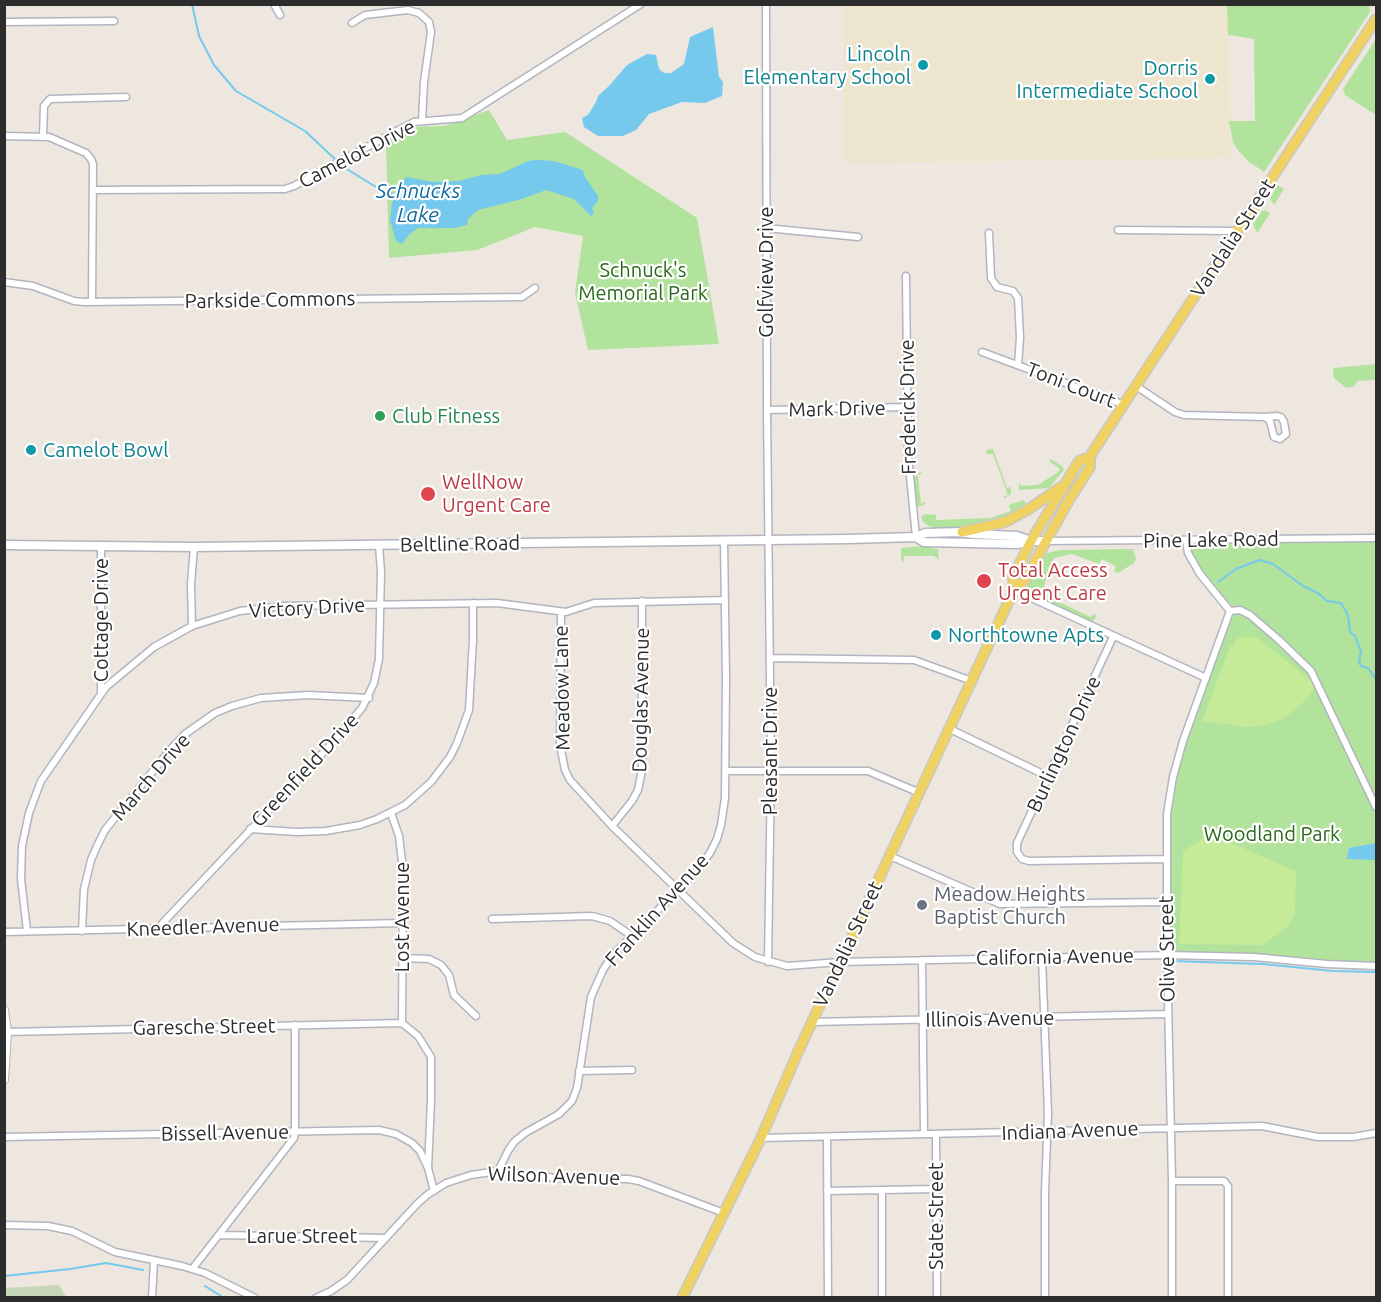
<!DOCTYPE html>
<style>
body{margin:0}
#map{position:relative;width:1381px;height:1302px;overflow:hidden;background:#ede7df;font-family:Ubuntu,sans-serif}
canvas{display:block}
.frame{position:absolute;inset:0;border:6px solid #2c2c2c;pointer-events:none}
</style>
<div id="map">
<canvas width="1381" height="1302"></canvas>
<div class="frame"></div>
</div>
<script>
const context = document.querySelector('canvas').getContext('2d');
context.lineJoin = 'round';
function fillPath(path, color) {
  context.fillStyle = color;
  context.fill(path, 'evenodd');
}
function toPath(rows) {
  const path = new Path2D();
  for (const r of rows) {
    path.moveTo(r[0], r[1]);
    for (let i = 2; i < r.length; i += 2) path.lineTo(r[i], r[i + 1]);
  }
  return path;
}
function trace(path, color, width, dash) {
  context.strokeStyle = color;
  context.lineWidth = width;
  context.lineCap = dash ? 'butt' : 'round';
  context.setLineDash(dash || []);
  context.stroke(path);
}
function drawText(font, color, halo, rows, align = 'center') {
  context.font = font + ' Ubuntu,sans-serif';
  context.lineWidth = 4.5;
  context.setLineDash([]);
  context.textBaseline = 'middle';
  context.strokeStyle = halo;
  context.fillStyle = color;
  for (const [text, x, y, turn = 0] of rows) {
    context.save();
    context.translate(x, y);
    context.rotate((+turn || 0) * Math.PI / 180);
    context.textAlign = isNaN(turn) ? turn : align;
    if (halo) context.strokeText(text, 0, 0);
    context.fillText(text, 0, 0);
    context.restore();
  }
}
fillPath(toPath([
 [843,5,1229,5,1231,158,845,163]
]), '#eee5ce');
fillPath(toPath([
 [1366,4,1369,6,1370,12,1264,172,1248,161,1237,149,1233,142,1229,121,1255,121,1254,39,1228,35,1227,5],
 [1376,39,1376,115,1345,95,1343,89],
 [489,110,507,140,565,132,697,218,719,344,588,350,575,293,583,236,535,227,477,250,389,258,386,143,414,127,444,126],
 [1278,185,1284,189,1274,205,1270,198],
 [1265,210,1270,213,1258,232,1256,231,1253,224,1262,211],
 [1376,364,1376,380,1357,381,1355,386,1346,388,1334,378,1333,368],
 [993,449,1007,488,1011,487,1011,494,1005,498,1003,497,1008,495,993,454,987,454,986,450],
 [1051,459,1062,466,1064,470,1049,488,1019,490,1019,482,1021,486,1038,485,1058,472,1060,469,1049,461],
 [920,472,922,472,918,476,921,504,925,502,926,504,918,507,916,505,913,479],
 [1023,500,1027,504,1025,508,1003,519,967,527,935,528,927,525,922,520,922,516,926,514,936,515,936,520,990,518,1011,511,1009,505],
 [1376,538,1376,965,1167,955,1167,814,1177,761,1229,611,1188,553,1186,540],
 [921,546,938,549,939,560,934,556,906,556,903,557,905,562,901,560,901,548],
 [1133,549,1136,559,1134,563,1118,573,1114,571,1116,566,1102,559,1099,564,1072,554,1054,558,1044,586,1052,593,1050,598,1091,617,1095,613,1096,617,1093,621,1088,622,1029,593,1027,589,1027,584,1044,554,1060,550]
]), '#b2e39c');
fillPath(toPath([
 [59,1285,66,1297,5,1297,5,1288]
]), '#c5d7b6');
fillPath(toPath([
 [1248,636,1258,638,1313,682,1315,687,1306,700,1283,719,1267,725,1246,727,1202,721,1230,646,1233,646,1238,638],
 [1209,835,1215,836,1296,871,1295,913,1288,926,1263,945,1179,944,1183,851]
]), '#c5ea98');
fillPath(toPath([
 [713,27,719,77,723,82,722,96,705,103,682,102,649,114,636,130,623,136,598,136,584,127,582,118,588,115,596,102,598,96,610,85,627,65,647,54,656,55,659,69,664,73,671,73,684,64,690,37],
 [536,160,554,161,583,170,585,177,598,196,598,201,592,208,594,214,591,216,574,199,546,190,522,199,478,210,468,219,467,225,455,228,418,228,409,235,402,244,396,241,390,220,392,204,397,188,406,177,433,182,458,181,482,175,500,174,528,161],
 [1376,843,1376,860,1347,859,1349,848]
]), '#74c9ed');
trace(toPath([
 [192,4,199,36,214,65,236,91,305,131,335,159],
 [345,168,381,190,397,195],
 [1218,582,1236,569,1259,560,1273,564,1303,586,1318,593,1327,601,1341,603,1348,615,1350,632,1355,636,1361,652,1359,662,1361,666,1368,668,1376,679,1376,684],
 [1172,961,1263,964,1333,971,1376,972],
 [4,1276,70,1269,106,1263,143,1270],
 [205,1286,224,1298]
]), '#74c9ed', 2);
const minor = toPath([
 [274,4,280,15],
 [766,4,767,410,771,771,768,962],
 [4,22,114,21],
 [352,23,365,15,408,10,419,13,429,22,431,32,424,82,422,121],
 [4,136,49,137,86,153,91,159,93,164,92,302],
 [43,136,44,106,50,99,126,97],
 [93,190,285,189,294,186,414,122,462,118,641,4],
 [766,228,858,237],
 [1118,230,1237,231],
 [989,233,991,278,997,287,1013,291,1018,298,1020,338,1018,365],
 [906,276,908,456,916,537],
 [4,282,33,286,74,301,84,302,522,297,535,288],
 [982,352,1125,405],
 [1136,386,1175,412,1184,415,1266,417,1270,421,1274,437],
 [767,410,907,407],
 [1276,416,1281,417,1284,422,1286,434,1280,439,1274,437,1270,421,1265,417,1276,416],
 [1186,540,1188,553,1200,574,1230,611],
 [1046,541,1376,538],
 [1014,590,1206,678],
 [1230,611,1240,610,1250,615,1279,640,1311,671,1376,807],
 [561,612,560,745,565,770,570,780,612,826,733,943,755,957,787,966,840,962,1167,955,1254,957,1327,964,1376,966],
 [192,626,191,584,194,547],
 [1113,637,1017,843,1017,852,1022,859,1029,861,1166,859],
 [770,658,914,660,972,681],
 [101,693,101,547],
 [950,729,1049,777],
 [726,771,868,771,920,793],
 [391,813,399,836,403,870,402,1023],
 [612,826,632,801,638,790,642,770,642,601],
 [250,829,297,832,326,831,360,825,377,819,405,805,431,782,450,757,457,743,469,710,473,639,473,603],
 [890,856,1000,904,1166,902],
 [492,919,592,916,610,921,632,936],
 [158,928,334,741,362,708,374,683,379,659,381,572,379,545],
 [27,931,21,879,22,846,29,813,41,781,106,687,154,647,192,626,240,611,283,606,497,603,566,612,594,603,725,600],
 [82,931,84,889,91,860,98,844,105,830,170,750,185,734,215,713,232,706,261,698,308,695,369,698],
 [4,932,402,923],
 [402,958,429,959,441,965,449,975,454,995,476,1016],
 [1042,958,1048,1113,1045,1192,1045,1298],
 [922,960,924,1134],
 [812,1022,1168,1014],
 [402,1023,418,1036,431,1057,431,1101,428,1168,434,1191],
 [7,1032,402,1023],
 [579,1071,632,1070],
 [936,1134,937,1298],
 [4,1137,379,1130,396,1134,412,1143,420,1151,428,1168],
 [827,1137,828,1298],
 [761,1138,1262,1126,1318,1137,1353,1137,1376,1133],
 [498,1171,508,1151,514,1142,525,1133,559,1114,572,1101,577,1088,591,997,603,970,612,956,696,872,710,853,717,839,721,825,725,798,726,679,724,540],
 [1172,1181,1224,1181,1228,1186,1228,1298],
 [882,1190,882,1298],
 [827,1191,936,1189],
 [4,1225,48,1226,72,1231,115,1252,182,1266,205,1273,255,1298],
 [219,1235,386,1238],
 [193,1268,294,1138,295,1132,295,1025],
 [152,1298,154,1261],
 [316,1298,331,1291,347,1280,417,1204,427,1195,446,1183,471,1175,498,1171,556,1178,628,1179,639,1181,724,1213],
 [1172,1298,1172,1181,1167,955,1167,814,1173,777,1183,741,1230,611]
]);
const tertiary = toPath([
 [4,1010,7,1032,4,1080]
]);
const secondary = toPath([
 [916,537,924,542,1017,544,1031,541,1046,541],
 [4,545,194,547,848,539,916,537,925,533,962,532,972,534,1017,536,1031,541]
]);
const primary = toPath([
 [962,532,1005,522,1029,509,1061,487],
 [1014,590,1013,577,1031,541,1079,461,1090,457],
 [682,1298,761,1138,798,1052,1014,590,1024,581,1069,500,1090,467,1090,457,1094,450,1376,19]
]);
trace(minor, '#b2b4bf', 9);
trace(tertiary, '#b2b4bf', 10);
trace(secondary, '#b2b4bf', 11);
trace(primary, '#c8c8c8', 12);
trace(minor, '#fff', 6);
trace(tertiary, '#fff', 8);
trace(secondary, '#fff', 8);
trace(primary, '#efd262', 9);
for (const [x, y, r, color] of [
 [923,65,6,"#0f9aa8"],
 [1210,79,6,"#0f9aa8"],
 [380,416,6,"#2e9e5b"],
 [31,450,6,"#0f9aa8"],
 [428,494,8,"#e0444e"],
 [984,581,8,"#e0444e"],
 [936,635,6,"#0f9aa8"],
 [922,905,6,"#6b7280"]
]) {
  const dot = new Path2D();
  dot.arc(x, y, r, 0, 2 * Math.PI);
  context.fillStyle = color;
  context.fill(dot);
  trace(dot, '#fff', 2);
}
drawText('20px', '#0d838f', '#fff', [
 ["Lincoln",911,54],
 ["Elementary School",911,77],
 ["Dorris",1198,68],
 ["Intermediate School",1198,91],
 ["Camelot Bowl",43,450,"left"],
 ["Northtowne Apts",948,635,"left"]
], 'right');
drawText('20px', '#2c2c2c', '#fff', [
 ["Camelot Drive",357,154,-27],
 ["Vandalia Street",1233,238,-57],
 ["Golfview Drive",766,272,-90],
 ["Parkside Commons",270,300,-1],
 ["Toni Court",1071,385,21],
 ["Frederick Drive",908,407,-91],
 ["Mark Drive",837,409,-1],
 ["Pine Lake Road",1211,540,-1],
 ["Beltline Road",460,544,-1],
 ["Victory Drive",307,608,-3],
 ["Cottage Drive",101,620,-90],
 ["Meadow Lane",562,688,-91],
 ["Douglas Avenue",641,700,-89],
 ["Burlington Drive",1064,744,-65],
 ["Pleasant Drive",770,751,-90],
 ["Greenfield Drive",305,770,-47],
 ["March Drive",151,777,-49],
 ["Franklin Avenue",657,910,-48],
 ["Lost Avenue",402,917,-90],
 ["Kneedler Avenue",203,927,-2],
 ["Vandalia Street",848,944,-65],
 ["Olive Street",1167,949,-91],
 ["California Avenue",1055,957,-1],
 ["Illinois Avenue",990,1019,-1],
 ["Garesche Street",204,1027,-1],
 ["Indiana Avenue",1070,1131,-2],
 ["Bissell Avenue",225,1133,-1],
 ["Wilson Avenue",554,1176,2],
 ["State Street",936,1216,-90],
 ["Larue Street",302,1236]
]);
drawText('20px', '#29691c', '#fff', [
 ["Schnuck's",643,270],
 ["Memorial Park",643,293],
 ["Woodland Park",1272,834]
]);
drawText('20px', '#27864d', '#fff', [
 ["Club Fitness",392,416]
], 'left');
drawText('20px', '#be3a42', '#fff', [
 ["WellNow",442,482],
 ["Urgent Care",442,505],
 ["Total Access",998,570],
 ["Urgent Care",998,593]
], 'left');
drawText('20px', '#5b616d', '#fff', [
 ["Meadow Heights",934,894],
 ["Baptist Church",934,917]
], 'left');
drawText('italic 21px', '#0f689c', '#fff', [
 ["Schnucks",418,191],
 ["Lake",418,215]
]);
</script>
